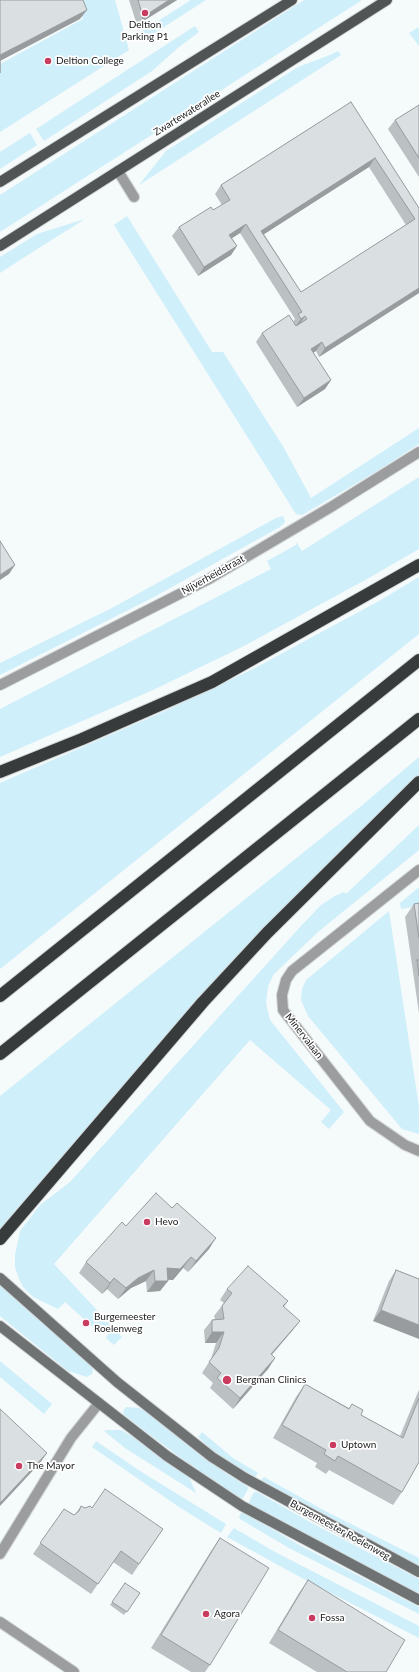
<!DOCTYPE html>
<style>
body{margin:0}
canvas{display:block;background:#f5fafb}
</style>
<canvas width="419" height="1672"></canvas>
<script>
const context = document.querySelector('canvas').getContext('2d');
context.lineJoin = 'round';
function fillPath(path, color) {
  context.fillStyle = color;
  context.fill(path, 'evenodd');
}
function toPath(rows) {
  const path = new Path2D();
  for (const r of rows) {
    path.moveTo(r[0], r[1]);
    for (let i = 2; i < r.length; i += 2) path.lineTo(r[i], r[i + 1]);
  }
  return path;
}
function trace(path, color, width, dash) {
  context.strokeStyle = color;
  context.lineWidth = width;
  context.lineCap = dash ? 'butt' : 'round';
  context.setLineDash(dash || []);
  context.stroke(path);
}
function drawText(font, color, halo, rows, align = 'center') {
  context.font = font + ' Lato,sans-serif';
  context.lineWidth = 3.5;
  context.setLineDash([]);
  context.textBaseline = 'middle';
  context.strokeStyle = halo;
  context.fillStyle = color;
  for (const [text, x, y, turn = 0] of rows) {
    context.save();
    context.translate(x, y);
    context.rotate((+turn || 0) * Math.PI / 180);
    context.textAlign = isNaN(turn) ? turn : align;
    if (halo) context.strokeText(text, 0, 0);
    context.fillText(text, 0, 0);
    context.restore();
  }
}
fillPath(toPath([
 [76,0,115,0,129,50,0,132,0,64,83,19],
 [191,0,206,0,142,41,139,33],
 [304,0,362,0,0,232,0,195],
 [195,26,199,32,179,47,152,71,44,141,36,129],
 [419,27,419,46,409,33],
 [338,51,341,55,139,185,166,151,298,67,330,55],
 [30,133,37,145,0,169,0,152],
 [127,216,212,352,223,352,284,448,311,498,419,428,419,444,374,473,302,515,296,514,114,225],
 [85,219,31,253,0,273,0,257,37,234],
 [419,477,419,549,367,579,242,647,153,690,0,757,0,709,271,569,267,561,296,545,296,542,302,551],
 [283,516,285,522,280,527,154,597,0,675,0,663,110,609,276,518],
 [419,577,419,634,0,969,0,783,163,712,253,669,379,601],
 [419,757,419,775,341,851,246,947,200,996,0,1231,0,1096,360,807],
 [419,825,419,850,318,932,274,974,268,986,266,1003,270,1020,344,1112,329,1129,321,1122,331,1110,250,1040,54,1264,122,1337,114,1345,106,1338,109,1333,99,1324,94,1328,65,1302,58,1309,33,1297,23,1287,19,1279,15,1267,15,1255,20,1231,40,1205,70,1182,301,926,321,905,335,896,344,892,346,894],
 [419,887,419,906,401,909,400,903],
 [389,911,419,1107,419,1134,402,1129,308,1016,301,1000,302,989,306,980],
 [0,1285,87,1358,93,1369,92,1374,87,1377,68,1371,0,1316],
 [0,1361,52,1404,44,1414,0,1377],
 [126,1407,139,1408,146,1411,200,1455,224,1472,248,1487,248,1489,243,1498,241,1499,189,1464,124,1415,123,1411],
 [107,1430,121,1430,133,1437,189,1477,196,1493,125,1448,104,1431],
 [202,1432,233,1458,258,1473,255,1477,229,1462,214,1452,198,1437],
 [96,1441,140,1471,226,1524,221,1533,179,1507,92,1447],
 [264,1477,329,1513,419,1558,419,1566,378,1546,262,1483,261,1480],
 [254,1492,257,1492,308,1521,419,1579,419,1595,302,1535,249,1503,249,1502],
 [241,1513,244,1513,303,1547,419,1607,419,1614,289,1548,240,1519,239,1517],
 [234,1528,275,1552,419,1626,419,1638,311,1583,227,1537]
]), '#cfeffa');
const minor = toPath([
 [118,171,134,197],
 [0,685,209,579,331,507,419,452],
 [419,870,292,971,286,980,282,995,283,1010,370,1121,405,1145,419,1151],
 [0,1554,71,1438,99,1403],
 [0,1622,74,1672]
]);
const secondary = toPath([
 [0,1278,117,1382,212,1457,245,1478,419,1572],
 [0,1326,167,1456,242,1506,419,1600]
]);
const primary = toPath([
 [0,182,292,0],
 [0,246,387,0]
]);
const motorway = toPath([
 [0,772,82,739,212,682,419,565],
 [0,996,419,660],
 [0,1054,419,719],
 [0,1239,203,1002,267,933,419,782]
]);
trace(minor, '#d3d7d8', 12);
trace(secondary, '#d3d7d8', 12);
trace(primary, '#d3d7d8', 12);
trace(motorway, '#d3d7d8', 14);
trace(minor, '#9c9d9e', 10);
trace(secondary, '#6f7273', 10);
trace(primary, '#515455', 10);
trace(motorway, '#373b3c', 12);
fillPath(toPath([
 [129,0,177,0,137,25],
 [351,102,419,208,419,293,319,357,316,351,313,353,331,380,325,389,297,407,256,342,262,333,293,322,295,319,240,233,232,238,237,246,231,255,198,276,172,236,179,227,213,210,222,205,215,194,221,185],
 [369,167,406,225,301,292,264,234],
 [419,105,419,177,388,129,395,120],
 [419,903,419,1013,405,917,414,904],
 [126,1226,209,1249,188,1272,183,1268,173,1280,168,1280,168,1281,160,1291,147,1292,146,1281,131,1288,118,1299,107,1289,102,1294,79,1273,86,1262],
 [396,1270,419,1279,373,1321,389,1281],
 [227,1289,288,1301,284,1307,300,1321,292,1331,272,1355,275,1358,268,1369,233,1409,210,1388,213,1383,202,1373,211,1359,216,1343,205,1343,204,1330,212,1320,215,1319,214,1316,224,1303,220,1300],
 [305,1384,349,1408,352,1404,361,1415,400,1436,418,1392,419,1390,419,1462,402,1492,393,1505,329,1470,326,1474,315,1467,317,1463,273,1438,296,1397],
 [81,1506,85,1508,92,1508,163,1529,132,1575,113,1562,91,1594,33,1554,64,1509,74,1515,76,1513],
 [220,1538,210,1665,205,1672,191,1672,151,1648,211,1551],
 [308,1580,386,1672,317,1672,269,1643,299,1593],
 [125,1583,140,1593,124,1615,110,1605]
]), '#bbc0c2');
fillPath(toPath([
 [169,0,177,0,137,25,143,17],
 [87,10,80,19,0,61,0,55],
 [375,158,369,167,255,240,261,231],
 [246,224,240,233,223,244,229,235],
 [237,246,231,255,198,276,204,267],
 [419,288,419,293,319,357,325,348],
 [305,316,299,325,295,327,301,319],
 [322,342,316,351,305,358,311,349],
 [331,380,325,389,297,407,304,398],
 [15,565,9,574,0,580,0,575],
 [216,1238,209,1249,188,1272,196,1261],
 [191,1257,183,1268,173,1280,159,1279,167,1268],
 [154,1270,146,1281,131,1288,118,1299,126,1288,138,1278],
 [114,1278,107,1289,102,1294,110,1283],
 [155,1281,168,1281,160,1291,147,1292],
 [381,1310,419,1325,419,1339,373,1321],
 [300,1321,292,1331,263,1364,271,1354],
 [212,1332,224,1332,216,1343,205,1343],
 [275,1358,268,1369,233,1409,240,1398],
 [47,1453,40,1463,0,1506,0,1503]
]), '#999c9e');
const building = toPath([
 [0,0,83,0,87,10,0,55,0,73,0,0],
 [138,0,169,0,143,17,138,0],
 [351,102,419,208,419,288,325,348,322,342,311,349,331,380,304,398,262,333,289,315,296,326,307,319,305,316,301,319,298,314,302,312,246,224,229,235,237,246,204,267,179,227,211,207,213,210,230,200,221,185,351,102],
 [375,158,415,219,301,292,261,231,375,158],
 [419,105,419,158,395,120,419,105],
 [0,541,15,565,0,575,0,541],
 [419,903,419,938,414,904,419,903],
 [417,960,419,960,419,976,417,960],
 [156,1193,172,1208,177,1203,216,1238,196,1261,191,1257,180,1269,167,1268,168,1281,155,1281,154,1270,138,1278,126,1288,114,1278,110,1283,86,1262,122,1222,126,1226,156,1193],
 [248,1266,288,1301,283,1306,300,1321,271,1354,275,1358,240,1398,217,1378,221,1373,209,1362,219,1348,224,1332,212,1332,212,1320,224,1319,222,1306,232,1293,227,1289,248,1266],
 [396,1270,419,1279,419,1325,381,1310,396,1270],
 [305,1384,349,1409,352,1404,363,1410,361,1415,403,1438,419,1398,419,1462,402,1492,338,1456,335,1461,324,1454,326,1450,282,1425,305,1384],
 [0,1409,47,1453,0,1503,0,1409],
 [105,1489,163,1529,139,1564,121,1551,98,1584,40,1543,64,1509,74,1515,79,1511,81,1506,85,1508,90,1506,92,1508,105,1489],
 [220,1538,269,1568,210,1665,161,1635,220,1538],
 [308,1580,405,1640,386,1672,347,1672,278,1630,308,1580],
 [125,1583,140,1593,127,1612,112,1602,125,1583]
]);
fillPath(building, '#dadfe1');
trace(building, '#999c9e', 1);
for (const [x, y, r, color] of [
 [145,13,4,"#ca3b60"],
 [48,61,4,"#ca3b60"],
 [147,1222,4,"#ca3b60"],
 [86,1323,4,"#ca3b60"],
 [227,1380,5,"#ca3b60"],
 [333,1445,4,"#ca3b60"],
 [19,1466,4,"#ca3b60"],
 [206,1614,4,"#ca3b60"],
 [312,1618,4,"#ca3b60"]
]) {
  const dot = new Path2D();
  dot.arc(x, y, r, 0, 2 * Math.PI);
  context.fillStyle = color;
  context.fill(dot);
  trace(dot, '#fff', 1.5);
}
drawText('10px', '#202122', '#fff', [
 ["Deltion",145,25,"center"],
 ["Parking P1",145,37,"center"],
 ["Deltion College",56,61],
 ["Hevo",155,1222],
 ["Burgemeester",94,1317],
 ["Roelenweg",94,1329],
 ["Bergman Clinics",236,1380],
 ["Uptown",341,1445],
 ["The Mayor",27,1466],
 ["Agora",214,1614],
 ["Fossa",320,1618]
], 'left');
drawText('10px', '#202122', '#fff', [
 ["Zwartewaterallee",187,113,-32],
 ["Nijverheidstraat",213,575,-29],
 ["Minervalaan",304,1036,52],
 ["Burgemeester Roelenweg",340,1530,29]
]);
</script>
